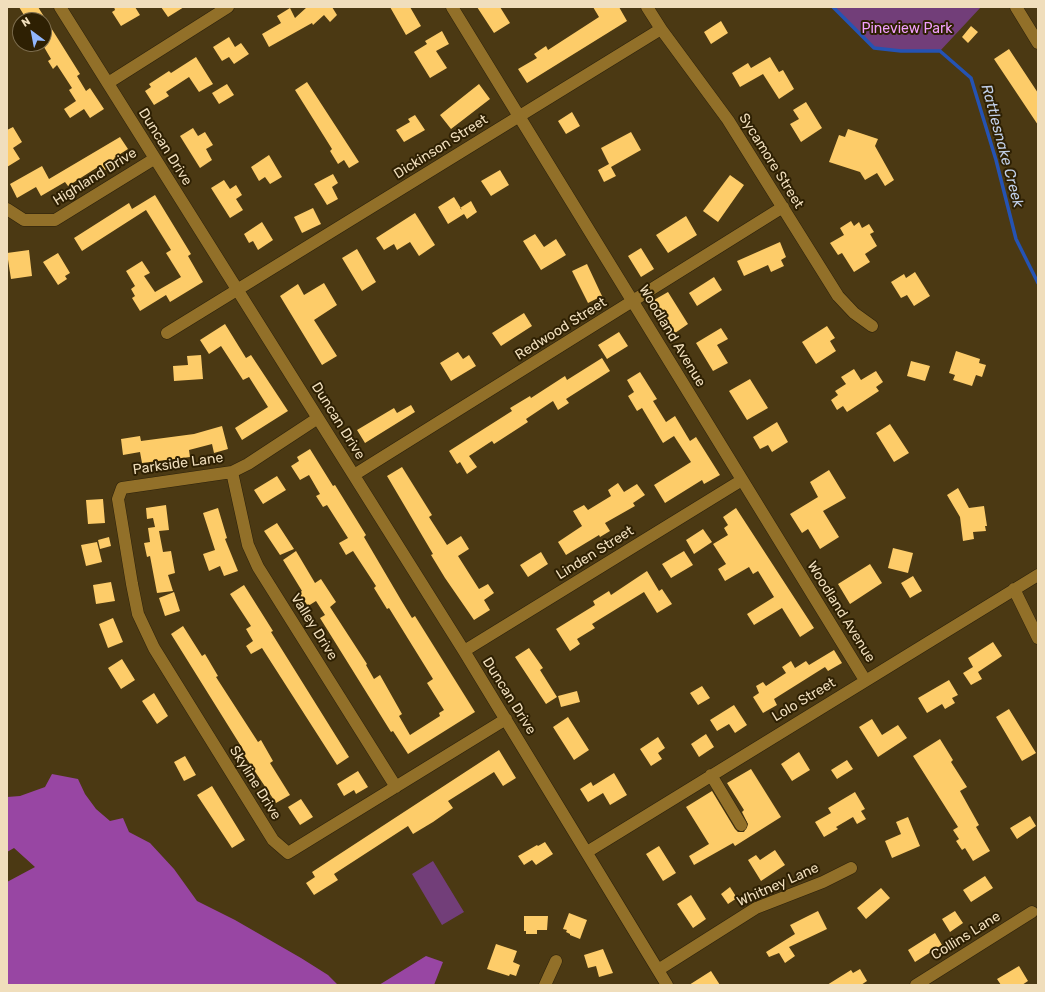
<!DOCTYPE html>
<style>
body{margin:0}
#map{position:relative;width:1045px;height:992px;overflow:hidden;background:#4b3913;font-family:Rubik,sans-serif}
canvas{display:block}
.frame{position:absolute;inset:0;border:8px solid #f0debc;pointer-events:none}
.north{position:absolute;left:12px;top:12px;width:40px;height:40px;box-sizing:border-box;background:#2e2003;border:1px solid #7c6c4d;border-radius:50%;rotate:328deg;font-size:11px;font-weight:700;line-height:16px;text-align:center;color:#f0debc}
.north::after{content:'';display:block;margin:auto;width:14px;height:18px;background:#92b7fd;clip-path:polygon(50% 0,100% 100%,50% 72%,0 100%)}
</style>
<div id="map">
<canvas width="1045" height="992"></canvas>
<div class="frame"></div>
<div class="north">N</div>
</div>
<script>
const context = document.querySelector('canvas').getContext('2d');
context.lineJoin = 'round';
function fillPath(path, color) {
  context.fillStyle = color;
  context.fill(path, 'evenodd');
}
function toPath(rows) {
  const path = new Path2D();
  for (const r of rows) {
    path.moveTo(r[0], r[1]);
    for (let i = 2; i < r.length; i += 2) path.lineTo(r[i], r[i + 1]);
  }
  return path;
}
function trace(path, color, width, dash) {
  context.strokeStyle = color;
  context.lineWidth = width;
  context.lineCap = dash ? 'butt' : 'round';
  context.setLineDash(dash || []);
  context.stroke(path);
}
function drawText(font, color, halo, rows, align = 'center') {
  context.font = font + ' Rubik,sans-serif';
  context.lineWidth = 4;
  context.setLineDash([]);
  context.textBaseline = 'middle';
  context.strokeStyle = halo;
  context.fillStyle = color;
  for (const [text, x, y, turn = 0] of rows) {
    context.save();
    context.translate(x, y);
    context.rotate((+turn || 0) * Math.PI / 180);
    context.textAlign = isNaN(turn) ? turn : align;
    if (halo) context.strokeText(text, 0, 0);
    context.fillText(text, 0, 0);
    context.restore();
  }
}
fillPath(toPath([
 [833,7,981,7,940,51,901,51,874,48],
 [433,861,464,912,442,925,412,874]
]), '#723e79');
fillPath(toPath([
 [52,774,78,779,85,794,96,809,110,821,123,818,129,832,150,843,174,869,197,901,235,920,301,958,328,975,338,985,7,985,7,882,35,867,14,848,7,852,7,797,20,796,45,787],
 [426,956,443,962,434,985,379,985]
]), '#9846a3');
trace(toPath([
 [833,7,874,48,901,51,940,51,971,78,996,160,1016,239,1038,283]
]), '#2553b3', 3.5);
fillPath(toPath([
 [19,7,38,7,80,74,77,76,86,91,90,88,104,109,90,118,84,109,70,118,64,109,76,101,69,90,72,88,57,65,53,69,48,61,51,59,44,47,44,20,27,20],
 [114,7,135,7,140,15,121,26,112,12,115,10],
 [161,7,184,7,168,17],
 [307,7,332,7,337,15,330,22,324,15,313,25,312,23,269,47,262,34,281,23,277,16,290,8,295,18],
 [390,7,410,7,421,26,406,35],
 [477,7,500,7,510,23,494,33],
 [593,7,619,7,627,21,527,83,518,69,537,58,534,54,546,46,548,50,599,17],
 [721,21,728,33,711,44,704,32],
 [971,26,978,32,968,43,962,37],
 [442,31,449,44,436,51,447,68,430,78,414,52,427,44,425,41],
 [229,37,235,47,241,43,249,54,234,64,229,57,222,61,213,47],
 [1009,49,1038,93,1038,125,994,59],
 [196,57,213,84,199,92,189,77,166,92,169,96,154,105,145,91,151,87,149,84,169,71,171,73],
 [770,57,779,72,783,70,794,89,779,99,763,74,740,87,732,73,748,63,751,68],
 [307,82,359,162,349,168,344,160,338,164,330,151,332,149,295,90],
 [227,84,234,95,219,104,212,93],
 [479,84,490,99,451,129,440,115],
 [806,102,822,128,801,142,790,124,799,119,793,110],
 [572,112,580,126,566,134,558,121],
 [415,115,425,130,404,142,396,130,410,122,408,119],
 [13,127,22,142,13,148,20,159,7,167,7,130],
 [193,128,198,136,205,132,213,145,206,149,212,160,200,168,180,136],
 [848,129,878,139,875,146,894,180,885,186,877,173,865,180,860,172,829,162,839,135,845,137],
 [631,132,641,150,611,167,616,176,604,182,598,170,609,164,601,148],
 [120,137,128,149,114,158,117,162,105,170,101,165,68,186,65,182,41,196,36,187,17,198,10,184,42,166,49,179],
 [269,155,282,177,270,184,265,177,259,181,251,167],
 [500,170,509,185,491,196,481,181],
 [333,174,338,183,332,187,338,199,327,205,314,184],
 [730,175,744,185,718,222,703,211],
 [224,180,230,189,236,185,242,195,236,199,243,210,230,218,211,188],
 [155,195,191,254,188,256,203,282,170,302,166,295,140,311,132,298,135,296,131,289,135,286,126,271,142,261,150,273,144,276,155,292,181,277,166,253,171,250,146,210,82,251,74,238,129,203,132,209],
 [454,197,462,210,460,208,471,201,477,212,467,219,464,214,448,224,438,207],
 [313,208,321,224,302,233,294,217],
 [415,213,435,245,419,256,410,242,397,250,394,244,384,250,376,238],
 [686,216,697,235,668,253,656,235],
 [851,221,854,226,859,222,862,228,869,224,874,232,870,234,877,246,865,254,870,262,854,272,842,253,838,255,830,243,844,235,840,228],
 [262,222,273,240,258,250,253,241,249,243,244,234],
 [535,234,544,247,556,239,566,255,541,270,523,241],
 [780,242,786,257,781,260,784,266,771,272,768,265,744,276,737,261],
 [641,248,654,269,641,277,628,256],
 [357,249,376,282,362,291,342,258],
 [29,250,32,276,11,279,7,253],
 [58,253,70,273,65,276,67,279,58,285,43,262],
 [587,264,602,296,588,303,572,271],
 [915,272,930,296,914,306,907,295,901,298,891,282,904,274,906,278],
 [714,277,722,290,697,306,689,293],
 [324,283,337,305,314,320,337,356,322,365,280,296,298,284,304,295],
 [668,292,688,324,675,333,654,300],
 [524,313,532,326,501,346,492,333],
 [225,324,246,358,251,355,288,411,242,440,235,428,268,407,249,377,243,380,221,346,209,354,200,340],
 [827,326,835,338,830,341,836,351,816,364,802,342],
 [721,328,728,339,717,345,728,363,713,371,696,343],
 [619,332,628,346,607,359,598,345],
 [956,351,980,359,979,363,986,365,982,377,976,375,972,386,953,380,955,375,949,373],
 [458,352,463,359,469,355,476,366,451,381,440,363],
 [201,355,203,379,174,381,173,366,188,365,187,356],
 [602,358,610,371,566,399,569,403,558,410,553,401,526,419,528,422,494,444,492,441,469,456,477,467,467,474,460,462,457,464,449,451,512,411,510,408,530,396,531,398,565,376,567,380],
 [911,361,930,366,925,381,907,376],
 [854,369,861,380,876,371,883,382,876,387,879,391,847,412,843,406,837,410,831,400,838,395,835,391,846,384,841,377],
 [640,372,657,399,653,401,666,422,675,416,690,441,696,437,720,475,704,484,702,480,665,503,654,485,691,462,674,436,663,443,642,408,637,411,628,396,634,392,627,380],
 [750,379,768,408,747,420,729,391],
 [411,405,415,412,365,443,357,430,394,408,397,413],
 [777,422,788,442,772,452,768,445,760,449,753,437],
 [890,424,909,453,894,462,876,433],
 [222,426,228,449,214,453,212,444,189,450,190,457,142,463,140,452,123,455,121,439,140,436,141,441,194,434],
 [310,449,333,486,335,485,366,535,364,537,401,600,412,618,415,616,475,712,408,754,393,731,391,732,320,618,325,615,316,601,308,606,299,593,302,591,283,560,296,551,315,583,321,579,336,602,330,607,367,664,366,665,374,679,380,675,402,714,399,716,410,735,440,716,439,713,444,710,427,683,433,679,389,608,387,609,374,588,376,586,353,551,346,555,339,543,348,538,327,505,323,507,316,496,320,494,309,475,300,480,291,466,299,461,297,457],
 [402,467,432,515,429,517,447,545,461,536,469,549,458,556,479,589,488,584,494,593,484,600,490,610,474,620,445,578,431,555,433,554,387,476],
 [829,470,846,498,823,511,839,537,820,549,808,529,802,533,790,514,818,497,810,482],
 [277,476,286,490,263,504,254,490],
 [618,483,624,492,637,484,645,495,633,503,635,506,605,523,610,531,600,537,599,535,566,555,558,542,582,526,573,511,584,505,588,510,611,496,608,490],
 [958,488,969,508,984,506,987,526,985,526,986,531,973,532,974,539,963,541,960,517,947,495],
 [103,499,105,523,88,524,86,500],
 [166,505,169,530,159,531,163,552,171,551,175,573,168,575,173,591,157,593,150,556,147,557,144,543,150,542,148,528,155,527,153,518,147,519,146,508],
 [218,508,227,538,225,539,238,571,224,576,220,566,209,571,203,554,215,550,203,513],
 [736,508,814,628,800,637,782,608,754,625,747,614,774,597,758,571,753,574,749,567,725,581,718,569,726,564,713,544,728,535,724,528,728,525,723,517],
 [277,523,294,549,280,555,264,531],
 [703,529,712,542,694,554,686,540],
 [109,537,111,546,100,549,98,540],
 [97,542,102,562,86,566,81,545],
 [893,548,913,553,908,573,888,568],
 [684,551,693,565,671,578,662,564],
 [541,552,548,564,528,577,520,565],
 [870,564,882,583,850,604,838,584],
 [647,571,659,591,662,589,672,604,657,613,644,592,592,624,595,628,577,639,580,644,570,651,556,629,595,605,593,601,609,591,611,595],
 [913,576,922,591,910,598,901,583],
 [111,582,115,601,96,604,93,585],
 [244,585,273,631,271,632,349,757,337,765,262,648,251,654,246,646,253,641,246,629,251,626,230,594],
 [174,592,180,611,165,616,159,598],
 [113,618,123,642,108,648,99,624],
 [183,626,202,656,205,654,218,676,216,677,258,742,261,740,273,761,270,763,290,795,276,803,242,752,244,751,171,634],
 [993,642,1002,656,978,672,982,679,971,685,963,673,973,667,968,658],
 [529,648,543,668,540,670,557,697,546,704,515,657],
 [834,650,842,663,828,671,825,667,774,699,777,705,763,713,753,697,759,693,756,686,763,682,766,686,786,673,782,667,791,661,795,668,806,661,809,665],
 [122,659,135,680,121,689,108,668],
 [949,680,958,695,952,698,955,703,945,709,942,704,927,713,918,698],
 [702,686,710,698,698,705,690,693],
 [577,691,580,702,561,707,558,696],
 [154,693,168,716,157,724,142,701],
 [734,705,747,725,735,733,729,724,717,731,710,720],
 [1009,709,1036,753,1022,761,996,717],
 [568,717,589,750,574,760,553,727],
 [872,719,882,735,898,725,907,738,878,757,859,727],
 [706,734,714,747,699,757,691,744],
 [658,737,665,748,658,753,662,759,651,766,640,749],
 [940,739,953,760,951,762,967,787,960,791,979,825,976,827,990,851,973,861,965,848,962,850,956,841,959,839,953,830,958,827,913,756],
 [499,750,516,778,503,786,494,772,448,801,453,808,433,822,413,834,408,826,334,874,338,880,314,895,306,883,315,877,312,872],
 [799,752,810,770,792,781,781,764],
 [185,756,196,775,184,781,174,762],
 [847,760,853,769,837,779,831,770],
 [751,769,781,817,735,846,733,843,694,865,689,856,709,844,686,807,712,791,735,829,738,832,744,832,748,824,742,812,744,810,727,783],
 [358,771,368,787,356,794,354,790,344,796,337,784],
 [614,773,627,795,610,805,603,793,588,802,580,789,591,782,593,786],
 [212,786,245,840,232,848,197,795],
 [855,792,865,809,861,811,866,819,857,824,853,817,836,827,838,829,824,837,815,822,831,813,828,808],
 [301,799,313,817,300,825,288,807],
 [1030,816,1036,826,1017,839,1010,828],
 [908,817,920,846,892,858,885,841,901,834,896,822],
 [545,842,553,854,536,865,532,860,524,865,518,856,537,845,538,846],
 [659,846,676,873,663,881,646,854],
 [775,850,785,865,761,881,748,860,756,855,760,860],
 [985,876,993,888,971,902,963,890],
 [730,887,737,898,728,904,721,894],
 [881,888,890,898,866,919,857,908],
 [691,895,706,919,693,928,677,904],
 [818,911,827,929,789,947,795,956,785,963,779,953,769,957,766,952,795,934,790,925],
 [955,911,963,923,950,932,942,919],
 [569,913,587,920,580,939,570,935,570,934,566,932,567,930,563,929],
 [524,916,548,916,547,930,537,930,537,934,526,934,526,931,524,931],
 [935,933,942,945,915,962,908,950],
 [496,944,517,951,513,962,520,965,516,976,510,974,509,976,487,969],
 [603,949,613,973,599,977,596,966,588,968,584,955],
 [1019,966,1028,981,1022,985,1001,985,997,979],
 [860,969,867,981,861,985,827,985,851,970,853,973],
 [711,971,720,985,689,985]
]), '#fdcc69');
const minor = toPath([
 [60,7,464,651,667,985],
 [452,7,865,680],
 [647,7,661,29,728,120,838,296,854,313,872,326],
 [1016,7,1038,43],
 [108,83,228,7],
 [7,209,24,220,55,220,154,159],
 [167,333,661,29],
 [318,418,248,464,232,472,122,488,118,499,132,584,138,614,154,648,273,840,288,853,506,719],
 [232,472,248,545,258,567,396,787],
 [354,475,783,207],
 [1014,589,1038,638],
 [464,651,742,480],
 [711,775,741,825],
 [587,852,1038,575],
 [658,970,756,908,823,882,851,868],
 [545,985,556,961],
 [916,985,1032,912]
]);
trace(minor, '#2c210b', 13);
trace(minor, '#927029', 12);
drawText('14px', '#f2a0fd', '#2e2003', [
 ["Pineview Park",907,29]
]);
drawText('14px', '#f0debc', '#2e2003', [
 ["Duncan Drive",165,147,58],
 ["Dickinson Street",441,147,-32],
 ["Sycamore Street",771,161,58],
 ["Highland Drive",95,177,-32],
 ["Redwood Street",561,329,-32],
 ["Woodland Avenue",672,336,59],
 ["Duncan Drive",338,421,58],
 ["Parkside Lane",178,464,-8],
 ["Linden Street",595,553,-32],
 ["Woodland Avenue",841,612,58],
 ["Valley Drive",314,627,58],
 ["Duncan Drive",509,696,58],
 ["Lolo Street",804,700,-31],
 ["Skyline Drive",255,783,58],
 ["Whitney Lane",778,885,-24],
 ["Collins Lane",966,936,-32]
]);
drawText('italic 15px', '#c1cfe8', '#2e2003', [
 ["Rattlesnake Creek",1002,146,75]
]);
</script>
